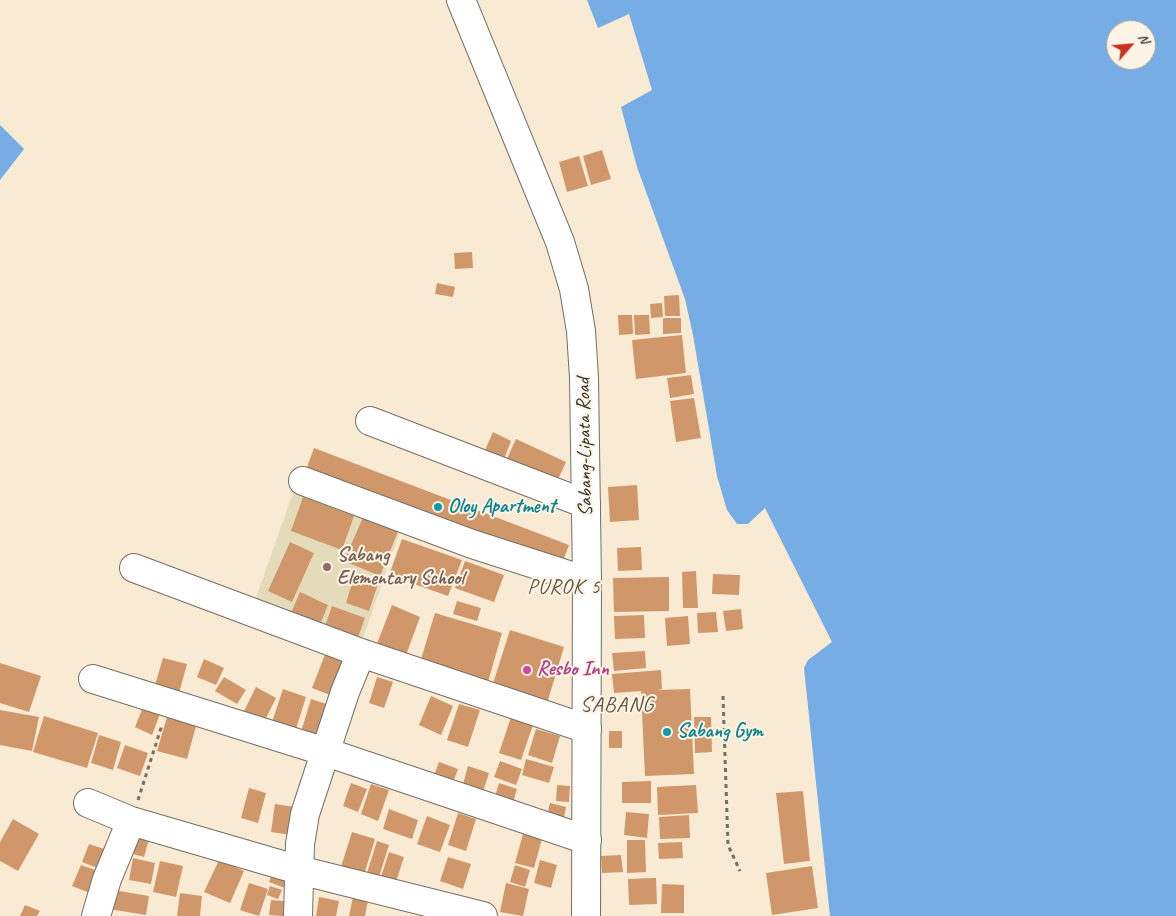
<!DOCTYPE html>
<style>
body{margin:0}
#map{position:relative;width:1176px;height:916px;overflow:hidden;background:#f8ead3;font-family:Caveat,sans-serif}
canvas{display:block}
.north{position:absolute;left:1106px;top:20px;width:50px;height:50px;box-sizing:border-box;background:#fcf5e5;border:1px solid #a8a49b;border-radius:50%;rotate:63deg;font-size:14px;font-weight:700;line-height:20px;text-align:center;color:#2b2b2b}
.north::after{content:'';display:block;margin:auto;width:18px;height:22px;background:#c8321e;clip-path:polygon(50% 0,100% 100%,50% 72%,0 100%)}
</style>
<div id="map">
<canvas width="1176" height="916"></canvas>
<div class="north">N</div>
</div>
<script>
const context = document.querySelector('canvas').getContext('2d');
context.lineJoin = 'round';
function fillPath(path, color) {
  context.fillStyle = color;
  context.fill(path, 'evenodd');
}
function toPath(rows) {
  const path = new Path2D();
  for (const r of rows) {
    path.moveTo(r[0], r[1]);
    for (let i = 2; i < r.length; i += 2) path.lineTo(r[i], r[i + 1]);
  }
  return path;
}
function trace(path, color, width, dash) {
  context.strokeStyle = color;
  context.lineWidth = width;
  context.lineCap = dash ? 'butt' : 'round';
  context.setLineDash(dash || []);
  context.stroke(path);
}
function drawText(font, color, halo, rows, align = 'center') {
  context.font = font + ' Caveat,sans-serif';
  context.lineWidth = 4;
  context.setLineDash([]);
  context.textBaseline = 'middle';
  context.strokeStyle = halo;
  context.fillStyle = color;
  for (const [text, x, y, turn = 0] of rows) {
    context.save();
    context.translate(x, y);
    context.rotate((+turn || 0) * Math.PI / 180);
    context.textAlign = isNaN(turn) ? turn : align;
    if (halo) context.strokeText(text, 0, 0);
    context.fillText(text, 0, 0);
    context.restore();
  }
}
fillPath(toPath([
 [295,487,402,525,360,647,252,609]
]), '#e4dbba');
fillPath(toPath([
 [587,0,1176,0,1176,916,830,916,804,668,808,660,832,642,765,508,748,524,737,524,727,510,717,476,693,335,685,299,637,167,621,107,652,90,629,14,598,28],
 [1116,30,1146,30,1146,60,1116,60],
 [0,125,24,149,0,180]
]), '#75ade4');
fillPath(toPath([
 [602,150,611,179,591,185,583,156],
 [579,156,588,186,567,192,559,162],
 [472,252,473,268,455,269,454,253],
 [437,283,455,287,453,297,435,294],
 [679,295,680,316,665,316,664,296],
 [662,303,663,317,651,318,650,304],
 [618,315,632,315,633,334,619,335],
 [634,315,649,315,650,334,635,335],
 [663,318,681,318,681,333,663,334],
 [682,335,686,373,636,379,632,340],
 [691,375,694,394,670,398,667,378],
 [694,398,701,438,676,442,670,401],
 [493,432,511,441,502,464,483,455],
 [516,439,566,462,554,488,504,465],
 [314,448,569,545,561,566,306,470],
 [637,485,639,520,610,522,608,487],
 [303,497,354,516,342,550,291,531],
 [364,515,399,529,380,576,344,561],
 [402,539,462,560,448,596,389,575],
 [290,542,314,553,292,602,268,591],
 [641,547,642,570,618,571,617,548],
 [465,561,504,575,494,602,455,588],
 [696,571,698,608,683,608,682,572],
 [355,574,379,581,369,611,346,603],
 [713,574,740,575,739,595,712,594],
 [669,577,669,611,614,612,613,578],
 [300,592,328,605,317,632,288,620],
 [457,601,481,608,477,621,453,614],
 [392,605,420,617,405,658,376,646],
 [332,606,365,618,356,643,323,632],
 [741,609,743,629,726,631,723,611],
 [716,612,718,632,698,633,697,613],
 [435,613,502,633,486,689,418,669],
 [644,615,645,638,615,639,614,616],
 [688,616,690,644,667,646,665,618],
 [510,630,564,647,545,710,490,693],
 [645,651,646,668,614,671,612,653],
 [326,652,351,661,338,698,312,688],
 [163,658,187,664,179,693,155,685],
 [204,659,224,668,216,685,197,677],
 [0,663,41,676,29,712,0,703],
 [661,670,662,689,657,690,690,689,694,774,645,776,641,691,614,693,612,674],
 [224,677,246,690,237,704,215,691],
 [377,677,393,682,384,708,369,703],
 [256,687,276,698,264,722,244,711],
 [283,689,306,697,296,729,272,722],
 [431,696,453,706,441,735,419,725],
 [311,699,339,708,328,741,301,732],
 [459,704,480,710,468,747,447,740],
 [143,707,160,714,152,735,135,727],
 [170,707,199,715,187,759,157,751],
 [0,710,39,717,32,751,0,745],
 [44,716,98,733,87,768,33,752],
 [511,717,533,725,521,760,499,753],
 [694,717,711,717,712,752,695,753],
 [536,729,560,736,552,763,528,755],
 [609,731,622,731,622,748,609,748],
 [99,735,121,742,113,770,91,763],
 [125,745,148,753,140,776,117,768],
 [526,759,554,767,549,783,522,775],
 [500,761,522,769,516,785,494,777],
 [439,762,458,769,451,788,432,781],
 [468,766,489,773,482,795,462,788],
 [651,781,651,803,622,803,622,782],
 [351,783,367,789,358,812,343,806],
 [499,783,517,789,512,806,494,800],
 [371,784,389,790,378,821,361,814],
 [557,785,570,786,569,802,556,801],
 [696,785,698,813,658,815,657,787],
 [249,788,266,793,258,823,241,818],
 [803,791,810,861,784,864,776,793],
 [550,803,566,807,563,823,546,819],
 [275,804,295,807,291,835,271,832],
 [389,809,418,820,412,839,383,829],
 [626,812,649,814,647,838,624,835],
 [458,813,476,819,466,851,448,845],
 [689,815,690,838,660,839,659,817],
 [427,816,450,825,440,852,417,844],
 [13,819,39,834,18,871,0,861,0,842],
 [352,832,375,839,363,878,340,870],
 [523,834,542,839,534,868,515,863],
 [134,835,149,839,144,857,129,853],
 [627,840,645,840,646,872,627,873],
 [377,841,389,845,378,880,366,876],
 [682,842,683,858,659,859,658,843],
 [89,844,107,850,100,869,82,862],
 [389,852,404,857,395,885,380,880],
 [621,855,623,872,602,873,601,856],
 [448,857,471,864,463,889,440,881],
 [133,858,155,863,151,884,129,880],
 [219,860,244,871,230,903,204,892],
 [540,860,557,865,551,888,534,883],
 [160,861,183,866,176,897,153,892],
 [81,865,98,871,90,893,72,886],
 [515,865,530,870,525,887,510,882],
 [812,866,818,908,772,915,766,873],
 [272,874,288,879,285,888,269,882],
 [656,878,657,904,629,905,628,879],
 [249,883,268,889,259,916,240,910],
 [506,883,529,889,523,916,500,912],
 [662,884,684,885,684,913,661,913],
 [270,886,282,890,278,899,267,895],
 [113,890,149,896,146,915,109,909],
 [180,893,202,896,200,916,177,916],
 [319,897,339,901,336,916,316,916],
 [353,897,368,901,365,916,349,916],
 [271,900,284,901,283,916,269,915],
 [25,905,40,911,37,916,20,916]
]), '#d0986a');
const minor = toPath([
 [370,421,586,504],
 [303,481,472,544,587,581],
 [134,568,361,653,587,729],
 [93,679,326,752,587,840],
 [88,803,131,821,299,870,483,916],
 [96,916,107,879,131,821],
 [298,916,300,844,305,814,345,692,361,653]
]);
const major = toPath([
 [461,0,560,242,574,289,581,331,584,378,587,581,586,916]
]);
trace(minor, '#736e66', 30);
trace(major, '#736e66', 30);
trace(toPath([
 [723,696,728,845,740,871],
 [138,800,162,725]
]), '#736e66', 3, [4, 4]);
trace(minor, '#fff', 28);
trace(major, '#fff', 28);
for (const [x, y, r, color] of [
 [438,507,5,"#0f9aa8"],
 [327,567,5,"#8d6e63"],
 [527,670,5,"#d1479c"],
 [667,732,5,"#0f9aa8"]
]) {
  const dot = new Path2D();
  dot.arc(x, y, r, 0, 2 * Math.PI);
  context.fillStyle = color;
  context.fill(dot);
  trace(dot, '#fcf5e5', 2);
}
drawText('20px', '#2b2b2b', '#fcf5e5', [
 ["Sabang-Lipata Road",585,447,-91]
]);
drawText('bold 20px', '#0d838f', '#fcf5e5', [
 ["Oloy Apartment",448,507],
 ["Sabang Gym",677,732]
], 'left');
drawText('bold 20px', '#785e54', '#fcf5e5', [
 ["Sabang",337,556],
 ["Elementary School",337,579]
], 'left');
drawText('bold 20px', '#b23c85', '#fcf5e5', [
 ["Resbo Inn",537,670]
], 'left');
context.letterSpacing = '1px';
drawText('21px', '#655141', '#fcf5e5', [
 ["PUROK 5",564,587]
]);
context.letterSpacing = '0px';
context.letterSpacing = '1px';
drawText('22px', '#655141', '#fcf5e5', [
 ["SABANG",617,705]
]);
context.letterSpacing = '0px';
</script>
